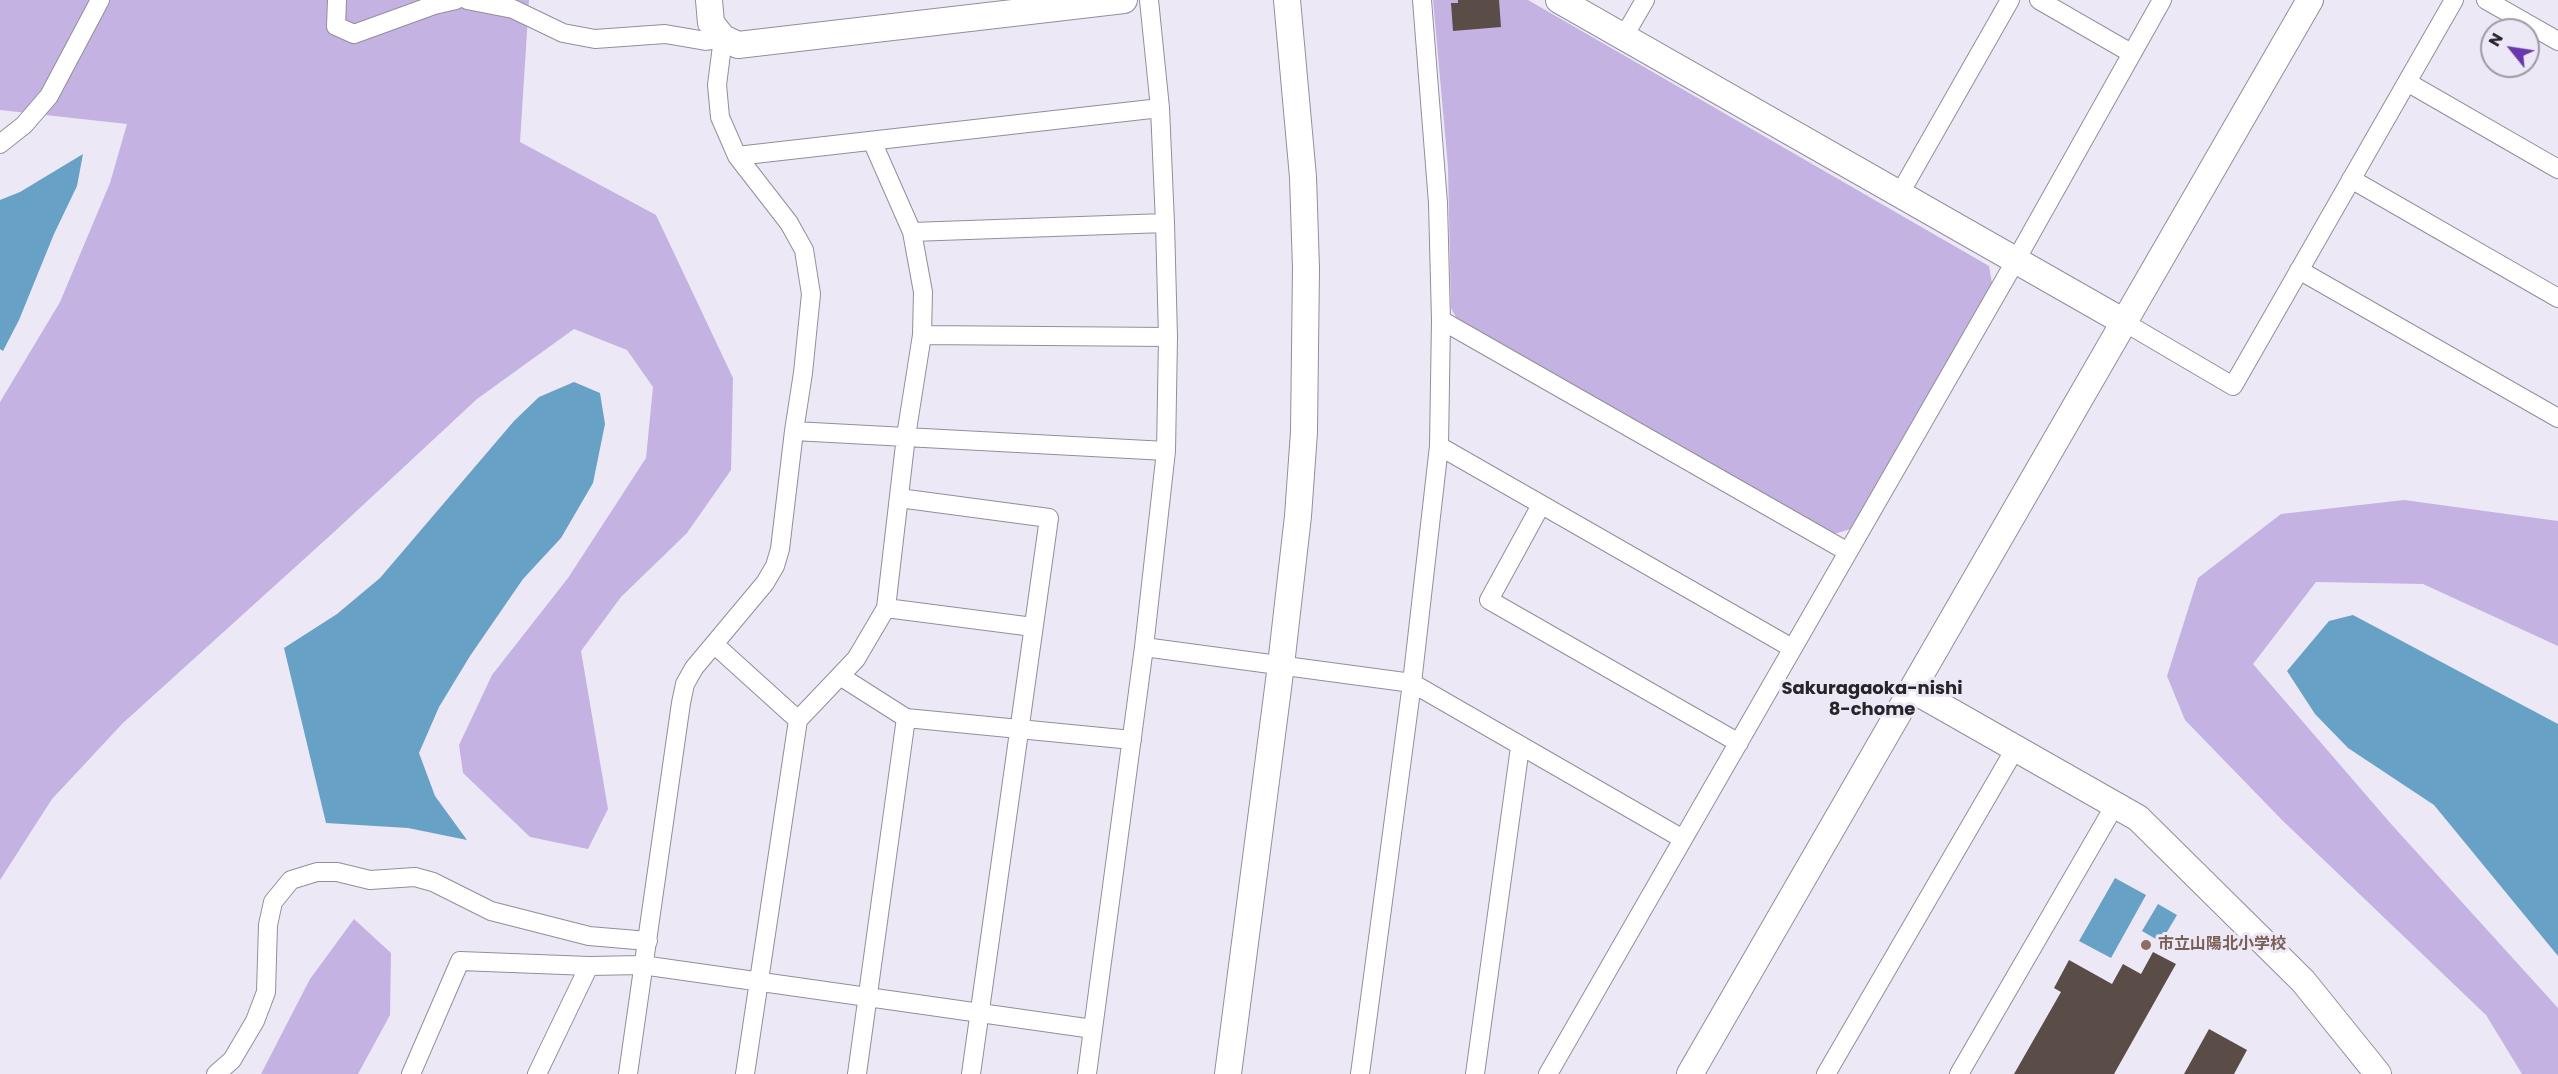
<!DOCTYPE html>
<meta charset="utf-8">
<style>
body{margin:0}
#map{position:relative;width:2558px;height:1074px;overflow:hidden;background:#ede8f6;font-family:Poppins,sans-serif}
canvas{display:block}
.north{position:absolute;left:2480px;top:18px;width:60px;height:60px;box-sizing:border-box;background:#ede8f6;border:2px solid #9e9aa4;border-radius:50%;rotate:300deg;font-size:16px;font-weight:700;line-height:24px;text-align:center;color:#27252a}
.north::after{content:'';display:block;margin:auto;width:21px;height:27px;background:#6a37ae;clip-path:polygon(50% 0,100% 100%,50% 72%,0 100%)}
</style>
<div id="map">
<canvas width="2558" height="1074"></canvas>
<div class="north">N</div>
</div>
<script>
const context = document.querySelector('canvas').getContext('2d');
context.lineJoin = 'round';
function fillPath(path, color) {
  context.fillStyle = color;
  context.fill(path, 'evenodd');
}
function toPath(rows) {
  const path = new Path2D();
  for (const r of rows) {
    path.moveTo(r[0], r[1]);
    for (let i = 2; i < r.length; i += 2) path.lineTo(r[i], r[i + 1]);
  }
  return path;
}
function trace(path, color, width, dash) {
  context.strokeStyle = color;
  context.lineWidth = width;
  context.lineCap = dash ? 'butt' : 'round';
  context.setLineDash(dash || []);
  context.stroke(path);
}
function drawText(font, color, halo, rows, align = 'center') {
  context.font = font + ' Poppins,"Noto Sans JP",sans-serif';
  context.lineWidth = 6;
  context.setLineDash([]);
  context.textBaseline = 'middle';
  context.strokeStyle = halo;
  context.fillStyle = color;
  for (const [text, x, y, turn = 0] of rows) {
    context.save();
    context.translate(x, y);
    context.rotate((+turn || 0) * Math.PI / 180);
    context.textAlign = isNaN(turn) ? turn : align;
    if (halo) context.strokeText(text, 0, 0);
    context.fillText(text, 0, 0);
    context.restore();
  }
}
fillPath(toPath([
 [0,0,529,0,520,142,656,215,733,378,731,470,687,533,621,597,581,651,608,809,588,849,530,837,463,773,459,745,492,675,568,578,646,458,653,387,627,350,574,329,477,399,334,532,123,723,52,799,0,880,0,402,60,302,110,183,127,124,0,110],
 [1433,0,1528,0,1989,266,1992,283,1851,529,1834,534,1458,321,1451,308,1448,167],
 [2404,500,2558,521,2558,646,2423,584,2316,582,2253,664,2392,825,2558,1008,2558,1074,2522,1074,2486,1015,2282,820,2185,720,2167,676,2198,578,2281,514],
 [354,919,391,953,390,1015,358,1074,261,1074,310,979]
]), '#c4b2e3');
fillPath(toPath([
 [83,154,77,186,54,234,19,320,3,351,0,349,0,200,20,192],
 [574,382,600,393,605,424,593,483,561,538,523,579,470,656,439,707,419,753,435,796,467,840,408,828,326,823,284,648,337,614,380,578,514,421,539,397],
 [2353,615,2558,724,2558,956,2434,805,2348,748,2315,714,2287,671,2329,621],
 [2115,878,2146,895,2111,958,2079,941],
 [2158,904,2177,915,2161,942,2142,931]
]), '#68a1c6');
fillPath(toPath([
 [1458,0,1499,0,1501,27,1453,31,1451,3,1458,3],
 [2153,952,2176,964,2114,1074,2014,1074,2061,992,2054,988,2069,960,2112,984,2123,964,2141,974],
 [2209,1029,2247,1050,2234,1074,2184,1074]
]), '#5a4d48');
const street = toPath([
 [337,0,336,26,354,34,434,5,456,0],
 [467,0,513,9,563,33,595,39,665,34,706,41,723,38,717,85,720,117,737,156,789,223,804,250,811,294,803,373,794,431,780,549,775,566,765,583,694,668,685,684,681,703,628,1074],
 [2039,0,2131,53],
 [2486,0,2558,41],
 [1623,38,1645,0],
 [2407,82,2558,169],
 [0,144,24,125,49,96,100,0],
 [737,156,1160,108],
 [2351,179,2558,298],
 [1899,195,2010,0],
 [912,232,1165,223],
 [2299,270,2558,418],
 [1441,320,1848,552],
 [2124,322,2233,386,2454,0],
 [922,335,1168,337],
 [794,431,1166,451],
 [1439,446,1792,648],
 [899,498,1049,518,971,1074],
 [1541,505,1489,600,1739,743],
 [886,608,1033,627],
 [714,644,798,720],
 [1144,647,1412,683,1683,839],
 [840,676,906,718,1132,740],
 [216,1074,232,1060,255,1021,266,992,268,925,273,902,291,880,317,872,337,872,370,880,415,877,433,882,491,911,589,936,648,941],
 [411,1074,460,961,589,966,642,965,1093,1029],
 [537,1074,589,966],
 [745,1074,798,720,856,659,886,608,906,436,922,335,923,292,912,232,872,141],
 [857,1074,906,718],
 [1087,1074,1144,647,1166,451,1168,337,1165,223,1160,108,1149,0],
 [1360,1074,1412,683,1439,446,1441,320,1438,203,1422,0],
 [1475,1074,1520,747],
 [1548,1074,2016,260,2162,0],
 [1826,1074,2015,749],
 [1959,1074,2115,805]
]);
const secondary = toPath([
 [709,0,711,23,723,38,738,45,1124,0],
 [1559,0,2124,322],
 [1913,690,2138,818,2303,981,2378,1074],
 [1228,1074,1281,665,1298,516,1304,432,1306,268,1303,177,1287,0],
 [1690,1074,2310,0]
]);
trace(street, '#928e9a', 20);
trace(secondary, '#928e9a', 28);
trace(street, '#fff', 18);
trace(secondary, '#fff', 26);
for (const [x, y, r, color] of [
 [2146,945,6,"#8d6e63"]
]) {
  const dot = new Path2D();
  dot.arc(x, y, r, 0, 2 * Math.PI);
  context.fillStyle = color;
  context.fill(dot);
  trace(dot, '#ede8f6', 2);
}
drawText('bold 16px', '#785e54', '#ede8f6', [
 ["市立山陽北小学校",2158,945]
], 'left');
drawText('bold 18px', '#27252a', '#ede8f6', [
 ["Sakuragaoka-nishi",1872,689],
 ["8-chome",1872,710]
]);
</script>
